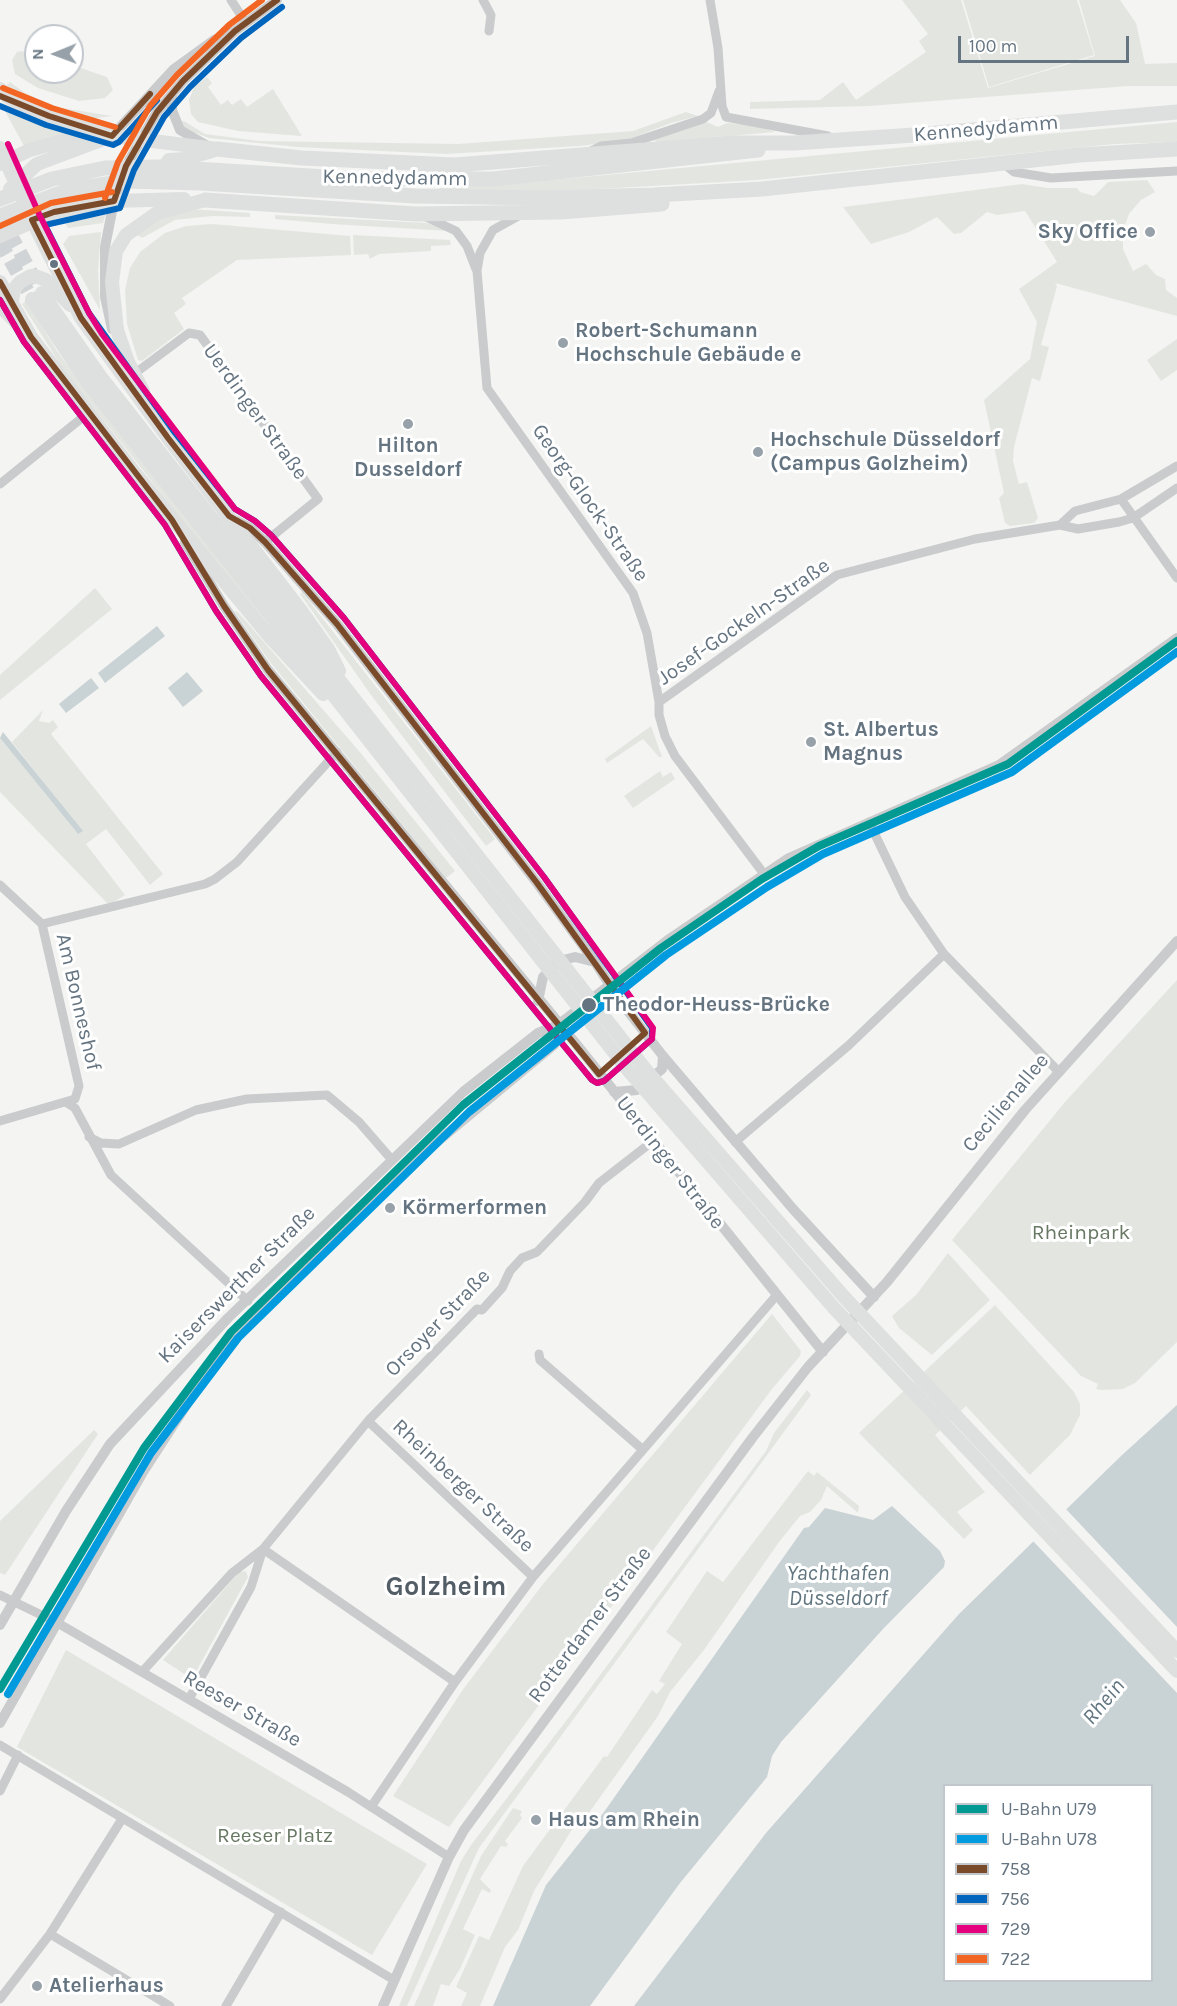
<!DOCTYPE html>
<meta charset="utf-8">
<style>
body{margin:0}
#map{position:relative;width:1177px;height:2006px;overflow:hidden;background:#f4f4f2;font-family:Karla,sans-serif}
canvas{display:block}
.legend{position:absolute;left:943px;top:1784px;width:210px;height:198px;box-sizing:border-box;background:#fff;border:2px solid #c1c7cd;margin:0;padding:8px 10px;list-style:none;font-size:18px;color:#657481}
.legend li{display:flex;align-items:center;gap:12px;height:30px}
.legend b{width:30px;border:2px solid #c1c7cd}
.north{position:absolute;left:24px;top:24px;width:60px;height:60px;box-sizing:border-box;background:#fff;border:2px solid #c1c7cd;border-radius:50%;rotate:269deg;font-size:16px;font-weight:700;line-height:24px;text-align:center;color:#657481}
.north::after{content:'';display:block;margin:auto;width:21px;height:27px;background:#97a1a9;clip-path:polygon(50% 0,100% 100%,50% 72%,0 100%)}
.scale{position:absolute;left:958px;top:36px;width:171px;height:27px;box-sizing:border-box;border:3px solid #657481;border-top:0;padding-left:8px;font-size:18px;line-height:21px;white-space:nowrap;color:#657481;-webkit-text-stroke:4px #fff;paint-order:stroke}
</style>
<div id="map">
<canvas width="1177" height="2006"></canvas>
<ul class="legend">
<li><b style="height:8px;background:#009a93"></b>U-Bahn U79</li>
<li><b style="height:8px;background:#009adf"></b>U-Bahn U78</li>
<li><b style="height:8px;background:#7a4b2a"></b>758</li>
<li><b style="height:8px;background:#0065bd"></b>756</li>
<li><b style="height:8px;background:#e5007d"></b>729</li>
<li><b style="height:8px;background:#f26522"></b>722</li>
</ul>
<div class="north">N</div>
<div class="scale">100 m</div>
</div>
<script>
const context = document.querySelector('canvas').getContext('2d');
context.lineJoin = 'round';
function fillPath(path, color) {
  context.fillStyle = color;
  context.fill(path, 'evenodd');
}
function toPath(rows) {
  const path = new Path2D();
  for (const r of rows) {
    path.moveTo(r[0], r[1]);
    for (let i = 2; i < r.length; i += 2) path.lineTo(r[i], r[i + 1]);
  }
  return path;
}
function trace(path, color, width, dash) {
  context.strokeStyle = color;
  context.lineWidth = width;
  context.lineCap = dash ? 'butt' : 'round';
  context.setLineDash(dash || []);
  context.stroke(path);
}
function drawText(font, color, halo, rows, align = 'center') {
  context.font = font + ' Karla,sans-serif';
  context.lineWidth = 6;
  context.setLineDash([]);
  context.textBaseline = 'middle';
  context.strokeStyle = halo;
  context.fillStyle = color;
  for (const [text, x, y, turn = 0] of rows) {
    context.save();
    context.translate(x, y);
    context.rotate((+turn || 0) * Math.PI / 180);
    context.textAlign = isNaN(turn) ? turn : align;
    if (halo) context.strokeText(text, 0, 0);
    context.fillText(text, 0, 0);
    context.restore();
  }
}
fillPath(toPath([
 [902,0,961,0,988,88,1095,56,1079,0,1120,0,1136,23,1145,64,1177,63,1177,86,1128,86,869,106,750,109,750,102,820,100,843,82,856,100,926,52,919,41,928,34],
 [963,0,1077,0,1094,55,989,87],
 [21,51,36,55,36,72,72,72,72,65,107,77,113,90,105,98,79,101,38,88,15,74,12,60,17,52],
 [207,77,212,83,208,87,221,105,228,100,232,105,241,99,247,107,273,89,302,136,238,131,198,122,191,114,189,100,194,87],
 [10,82,25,93,56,107,112,116,89,119,44,109,6,86],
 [0,102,45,121,78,130,24,146],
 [686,112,698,116,671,123,627,140,580,146,446,154,297,147,209,138,185,129,180,122,184,121,205,134,259,141,458,144,633,131],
 [707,122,718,127,727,123,758,125,775,132,657,142,654,140,675,129],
 [1177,122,1177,142,1115,144,757,180,547,192,440,192,439,188,493,182,551,180],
 [1147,180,1155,192,1141,200,1129,214,1123,231,1123,249,1133,271,1146,264,1156,275,1165,279,1166,290,1177,298,1177,316,1055,283,1057,286,1041,345,1049,347,1040,381,1032,378,1014,447,1013,461,1019,484,1027,482,1038,518,1034,523,1010,526,1005,523,999,498,1004,493,984,400,1030,359,1037,322,1019,289,1057,262,1025,211,997,215,987,212,961,233,954,234,937,217,909,232,871,244,843,207,1022,184,1047,188,1077,188,1080,192,1094,196,1108,182],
 [107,209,103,223,68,228,63,219],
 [188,209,206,210,250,213,250,217,212,216,175,220,142,238,136,234,163,217],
 [275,215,427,223,449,231,332,224,275,219],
 [212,224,350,236,351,255,237,260,182,298,186,304,174,313,184,329,142,361,138,360,127,324,125,290,130,268,140,252,165,233,186,226],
 [101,232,98,271,100,310,63,244,69,236],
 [353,235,450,240,451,245,431,246,431,251,379,254,370,259,368,254,354,255],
 [26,301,57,351,100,409,270,625,210,556,62,367,22,304],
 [1177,339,1177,370,1161,381,1147,360],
 [95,588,112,609,0,700,0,675],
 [302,592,495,839,486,846,371,695,300,594],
 [234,611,238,612,359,751,455,871,446,878,270,662],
 [43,710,39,721,49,723,53,720,58,727,51,734,163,874,150,885,106,829,86,844,125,895,109,905,0,792,0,738,78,834,82,831,12,742],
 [651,726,662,757,659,757,643,739,607,763,605,759],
 [660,771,663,777,671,772,675,779,633,808,624,796],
 [1177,980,1177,1342,1135,1383,1123,1389,1101,1390,1096,1389,1098,1384,1081,1376,952,1240,1065,1102],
 [948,1253,990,1300,932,1355,899,1328,892,1316,916,1295],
 [995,1305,1074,1392,1080,1404,1080,1415,1070,1435,1030,1475,966,1406,935,1435,985,1492,957,1512,973,1530,964,1539,859,1433],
 [772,1314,801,1351,800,1356,772,1389,449,1827,393,1796,464,1688,543,1584],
 [807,1390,811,1395,479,1848,407,2006,399,2006,461,1861,471,1845,572,1713,766,1451,774,1433],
 [94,1430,98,1434,5,1575,0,1573,0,1521],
 [808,1471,814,1476,817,1472,859,1506,858,1513,827,1486,821,1500,810,1512,800,1516,779,1542,704,1650,670,1692,658,1716,586,1817,579,1818,534,1891,518,1930,505,1947,480,2006,461,2006,467,1993,456,1987,479,1936,489,1940,523,1866,604,1756,607,1757,652,1690,657,1694,665,1684,659,1681,682,1644,666,1632,707,1571,723,1582],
 [246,1571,248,1577,192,1679,163,1660,239,1572],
 [66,1650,427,1864,372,1955,17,1747],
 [513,1808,522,1811,520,1815,522,1818,505,1841,508,1844,506,1847,501,1846,480,1879,491,1890,490,1893,482,1889,463,1929,475,1935,460,1969,449,1986,441,1984,433,2006,414,2006,481,1856]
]), '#e3e6e0');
fillPath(toPath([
 [157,626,165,636,105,683,98,673],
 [187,672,203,691,183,707,168,688],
 [91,678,99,688,66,713,59,704],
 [3,732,83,831,78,834,0,738],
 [1177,1405,1177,2006,634,2006,766,1833,959,1614,1121,1456],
 [944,1786,1152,1786,1152,1980,944,1980],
 [892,1506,940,1551,945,1561,944,1567,883,1629,781,1742,772,1756,767,1777,680,1883,590,2006,493,2006,546,1885,604,1812,804,1528,809,1527,825,1508,873,1520]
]), '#c9d2d4');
fillPath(toPath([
 [1065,1508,1177,1627,1177,1693,1032,1540]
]), '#f4f4f2');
trace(toPath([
 [0,215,42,293],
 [0,242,32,299]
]), '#d0d4d6', 14, [14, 7]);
trace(toPath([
 [231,0,246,23],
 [483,0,491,15,489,31],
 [710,0,718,48,722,106,726,117,828,136],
 [591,151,601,146,631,143,703,119,711,113,719,91],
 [1003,163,1014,172,1051,178,1177,171],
 [520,215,493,230,480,253,477,271,487,388,633,593,647,633,659,702,659,715,665,736,675,756,764,874],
 [426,217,456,231,467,246,476,269],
 [134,374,189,333,200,335,318,499,265,542],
 [0,484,88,413],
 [1121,499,1177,578],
 [1060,525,1075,511,1121,499,1177,466],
 [659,702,837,575,975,539,1060,525,1078,529,1119,522,1133,518,1177,488],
 [869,822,905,897,944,954,1058,1071],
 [0,885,42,924,79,1086,75,1099,0,1121],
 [42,924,205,884,215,879,237,862,337,752],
 [67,1103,75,1108,111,1175,248,1301],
 [89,1137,101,1143,119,1144,196,1110,247,1099,327,1095,359,1122,392,1160],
 [735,1142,849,1045,944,954],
 [539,1354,540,1360,642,1449],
 [368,1421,533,1577],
 [263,1549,455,1682],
 [0,1595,56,1622,348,1792,449,1857],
 [142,1672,232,1573,263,1549,368,1421,477,1309,482,1310,502,1288,510,1271,522,1258,537,1252,585,1202,599,1183,653,1141],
 [189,1699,251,1587,263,1549],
 [0,1745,394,1980],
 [0,1791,18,1755],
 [371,1807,455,1682,533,1577,776,1296],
 [50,1934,170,2006],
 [0,1999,50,1934,122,1819],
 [226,2006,281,1912]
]), '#cacbcc', 9);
trace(toPath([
 [172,94,172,110,180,130,206,145],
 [112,136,174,69,214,40,232,32],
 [67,206,100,187],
 [112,329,105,297,105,247,114,201,126,166,157,112,183,81,235,31,277,0],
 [231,518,250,528,265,542,337,624,537,883,595,962,620,1001,663,1056,793,1209,874,1297],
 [185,542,224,606,268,670,577,1045,823,1352],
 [538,1001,543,977,559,961,575,957,595,962],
 [614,1092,637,1090,662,1069,663,1056],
 [0,1625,66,1511,110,1444,228,1318,463,1092,538,1033,558,1025,668,940,789,858,999,765,1177,638],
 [0,1723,143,1472,218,1356,257,1314,408,1166,554,1045,558,1025],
 [383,2006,449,1857,464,1830,753,1437,808,1367,887,1282,1025,1110,1177,941]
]), '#cacbcc', 10);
trace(toPath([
 [0,89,8,97,29,108,112,136],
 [0,148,32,220,81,318,168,438,302,612,328,649,339,671],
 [0,164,30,150,69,139,98,137],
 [159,174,169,160,184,159,212,151],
 [10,189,37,164,112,136,217,149],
 [0,236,54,212,114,201,184,199],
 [0,282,31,337,134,472,270,637,323,694],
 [42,293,100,376,646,1070,845,1298,1177,1651],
 [32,299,88,383,628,1070,834,1308,1177,1671],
 [12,301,14,289,20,282,31,276,38,277,46,280,70,305],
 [0,306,21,327],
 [143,391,128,362,117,330,112,282,116,251,126,235,157,213,205,200]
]), '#dedfdf', 14);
trace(toPath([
 [217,149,302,158,455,165,733,143,794,143,914,135,1177,112],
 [0,199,52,179,105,168,161,167,360,179,493,179,758,150],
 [205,200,415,214,561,212,662,204],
 [0,216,68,190,126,181,200,183,415,196,546,198,654,195,762,189,1080,155,1177,149]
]), '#dedfdf', 15);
trace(toPath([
 [0,96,49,116,112,136,150,94],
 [0,282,31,337,172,520,224,606,268,670,599,1074,645,1033,537,883,337,624,265,542,250,528,229,516,168,438,81,318,32,220,54,212,114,201,126,166,157,112,183,81,235,31,277,0]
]), '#7a4b2a', 6);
trace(toPath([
 [0,106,46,125,113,145,119,142,157,100],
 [0,300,24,342,165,525,216,611,261,676,592,1080,597,1083,604,1081,652,1039,652,1028,544,877,344,618,271,535,255,521,235,509,175,433,89,313,45,225,120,208,134,170,164,117,190,87,241,38,282,7]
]), '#0065bd', 6);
trace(toPath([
 [0,300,24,342,165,525,216,611,261,676,592,1080,597,1083,604,1081,652,1039,653,1028,544,877,344,618,271,535,255,521,235,509,102,334,89,313,40,216,8,144]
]), '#e5007d', 6);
trace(toPath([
 [3,88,52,108,115,127],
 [105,198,118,162,150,106,177,75,229,25,262,0],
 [0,226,51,203,112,192]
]), '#f26522', 6);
trace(toPath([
 [0,1689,144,1448,231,1332,463,1105,661,948,762,879,819,846,1008,764,1177,641]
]), '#009a93', 8);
trace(toPath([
 [8,1694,151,1453,238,1338,469,1112,666,955,767,887,823,854,1012,772,1177,652]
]), '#009adf', 8);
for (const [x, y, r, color] of [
 [1150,232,6,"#97a1a9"],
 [54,264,5,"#657481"],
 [563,343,6,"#97a1a9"],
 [408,424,6,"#97a1a9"],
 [758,452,6,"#97a1a9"],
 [811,742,6,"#97a1a9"],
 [589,1005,8,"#657481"],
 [390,1208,6,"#97a1a9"],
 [536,1820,6,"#97a1a9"],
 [37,1986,6,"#97a1a9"]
]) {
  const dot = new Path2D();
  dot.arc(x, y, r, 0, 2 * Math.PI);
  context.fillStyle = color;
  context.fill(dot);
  trace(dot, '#fff', 2);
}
drawText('21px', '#657481', '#fff', [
 ["Kennedydamm",986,129,-5],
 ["Kennedydamm",395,178,1],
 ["Uerdinger Straße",255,412,54],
 ["Georg-Glock-Straße",590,503,55],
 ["Josef-Gockeln-Straße",744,622,-35],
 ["Am Bonneshof",78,1002,77],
 ["Cecilienallee",1006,1103,-50],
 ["Uerdinger Straße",670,1163,52],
 ["Kaiserswerther Straße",237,1285,-45],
 ["Orsoyer Straße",438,1323,-46],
 ["Rheinberger Straße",463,1486,43],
 ["Rotterdamer Straße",590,1625,-53],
 ["Reeser Straße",242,1709,30]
]);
drawText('bold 21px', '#657481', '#fff', [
 ["Sky Office",1138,232,"right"],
 ["Robert-Schumann",575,331],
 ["Hochschule Gebäude e",575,355],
 ["Hochschule Düsseldorf",770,440],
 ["(Campus Golzheim)",770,464],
 ["Hilton",408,446,"center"],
 ["Dusseldorf",408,470,"center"],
 ["St. Albertus",823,730],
 ["Magnus",823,754],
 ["Körmerformen",402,1208],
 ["Haus am Rhein",548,1820],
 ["Atelierhaus",49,1986]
], 'left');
drawText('bold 21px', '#657481', '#fff', [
 ["Theodor-Heuss-Brücke",603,1005]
], 'left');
drawText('21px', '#677863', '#fff', [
 ["Rheinpark",1081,1233],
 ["Reeser Platz",275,1836]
]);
drawText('italic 22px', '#60757f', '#fff', [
 ["Yachthafen",838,1574],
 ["Düsseldorf",838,1599],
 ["Rhein",1104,1702,-50]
]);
drawText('bold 27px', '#525d66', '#fff', [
 ["Golzheim",446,1587]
]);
</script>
